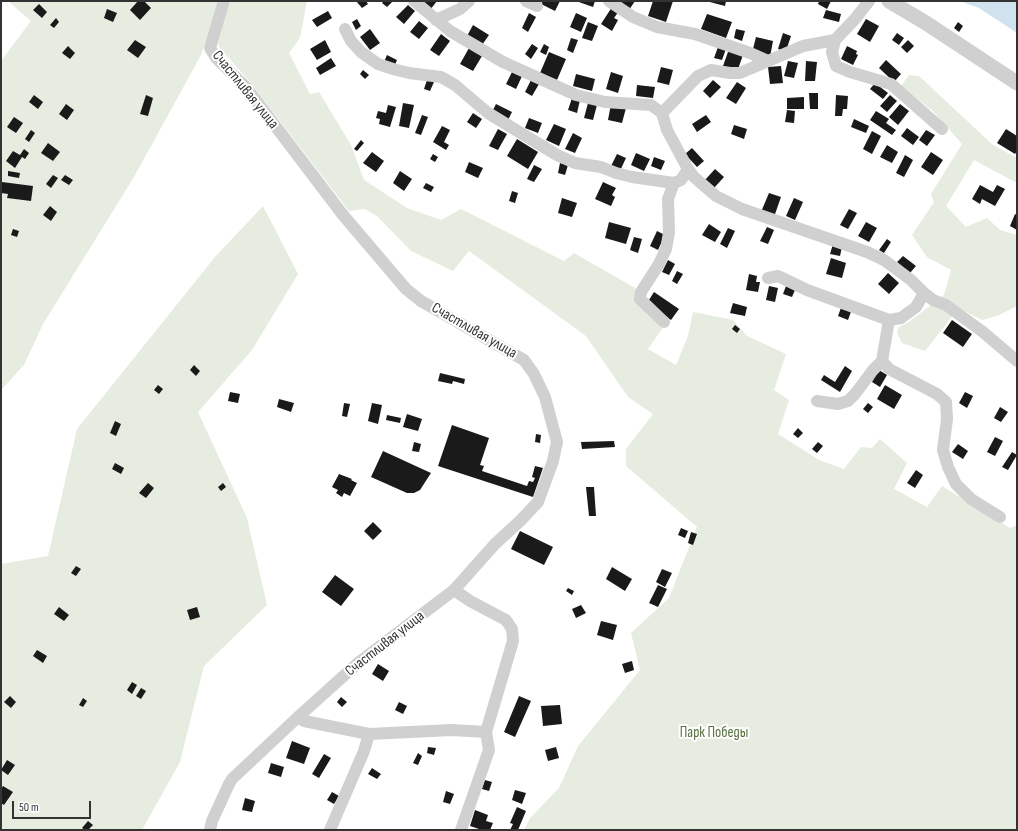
<!DOCTYPE html>
<meta charset="utf-8">
<style>
body{margin:0}
#map{position:relative;width:1018px;height:831px;overflow:hidden;background:#fff;font-family:"Sofia Sans Condensed",sans-serif}
canvas{display:block}
.frame{position:absolute;inset:0;border:2px solid #333;pointer-events:none}
.scale{position:absolute;left:12px;top:801px;width:79px;height:18px;box-sizing:border-box;border:2px solid #333;border-top:0;padding-left:5px;font-size:12px;line-height:14px;white-space:nowrap;color:#333;-webkit-text-stroke:3px #fff;paint-order:stroke}
</style>
<div id="map">
<canvas width="1018" height="831"></canvas>
<div class="frame"></div>
<div class="scale">50 m</div>
</div>
<script>
const context = document.querySelector('canvas').getContext('2d');
context.lineJoin = 'round';
function fillPath(path, color) {
  context.fillStyle = color;
  context.fill(path, 'evenodd');
}
function toPath(rows) {
  const path = new Path2D();
  for (const r of rows) {
    path.moveTo(r[0], r[1]);
    for (let i = 2; i < r.length; i += 2) path.lineTo(r[i], r[i + 1]);
  }
  return path;
}
function trace(path, color, width, dash) {
  context.strokeStyle = color;
  context.lineWidth = width;
  context.lineCap = dash ? 'butt' : 'round';
  context.setLineDash(dash || []);
  context.stroke(path);
}
function drawText(font, color, halo, rows, align = 'center') {
  context.font = font + ' "Sofia Sans Condensed",sans-serif';
  context.lineWidth = 4;
  context.setLineDash([]);
  context.textBaseline = 'middle';
  context.strokeStyle = halo;
  context.fillStyle = color;
  for (const [text, x, y, turn = 0] of rows) {
    context.save();
    context.translate(x, y);
    context.rotate((+turn || 0) * Math.PI / 180);
    context.textAlign = isNaN(turn) ? turn : align;
    if (halo) context.strokeText(text, 0, 0);
    context.fillText(text, 0, 0);
    context.restore();
  }
}
fillPath(toPath([
 [8,1,219,1,201,55,134,177,43,324,24,365,1,390,1,61,31,21],
 [230,1,307,1,300,38,289,53,310,94,319,92,351,145,364,180,407,208,441,220,461,209,564,261,574,253,635,288,637,303,664,326,648,349,676,365,688,336,693,312,733,320,747,336,786,354,774,390,789,400,778,434,819,460,844,469,861,447,872,448,880,439,907,463,894,489,927,507,942,486,1010,528,1017,525,1017,830,524,830,530,818,559,788,578,746,640,670,631,633,669,598,697,527,626,466,626,449,653,414,628,397,586,336,469,251,453,271,411,251,377,216,365,209,349,211,250,82,229,58,221,51,218,43],
 [909,75,919,76,993,145,1017,158,1017,183,974,160,946,206,966,227,987,218,1000,230,1017,235,1017,306,997,316,982,320,959,308,925,351,902,343,897,333,899,327,909,322,944,295,951,270,927,257,912,235,934,202,931,194,962,144,933,111,901,86],
 [263,206,298,274,252,350,198,412,247,518,267,605,204,666,180,762,142,830,1,830,1,564,48,556,77,429,215,257]
]), '#e6ecdf');
fillPath(toPath([
 [960,1,1017,1,1017,33,979,8]
]), '#cfe2ee');
fillPath(toPath([
 [138,1,144,1,151,8,140,20,130,10],
 [356,1,366,1,368,4,362,8],
 [384,1,393,1,387,7,382,3],
 [423,1,437,1,430,10],
 [543,1,560,1,555,11,541,4],
 [576,1,595,1,593,7],
 [615,1,635,1,629,10],
 [653,1,673,1,666,22,648,16],
 [706,1,726,1,725,6],
 [819,1,831,1,827,9,818,4],
 [39,4,47,12,42,18,33,10],
 [408,5,415,11,404,24,396,17],
 [612,7,619,11,614,18,618,20,612,31,601,24],
 [107,9,117,13,113,22,104,18],
 [826,10,841,14,839,22,823,18],
 [328,11,332,18,317,27,312,20],
 [529,13,536,17,528,32,522,28],
 [576,13,587,18,581,32,570,27],
 [707,14,732,22,726,38,701,29],
 [56,18,59,22,54,28,50,25],
 [357,19,361,26,356,30,352,22],
 [866,19,879,26,870,42,857,34],
 [419,21,428,28,419,39,410,32],
 [588,22,598,26,592,41,582,38],
 [958,22,963,26,959,32,954,28],
 [473,25,489,35,482,45,467,36],
 [370,29,380,43,370,50,360,37],
 [736,29,745,31,742,41,734,38],
 [783,33,791,36,786,51,778,49],
 [897,33,904,38,899,45,892,40],
 [441,34,450,41,439,56,430,50],
 [756,37,773,41,770,57,752,53],
 [571,38,578,40,573,53,567,50],
 [135,40,146,47,138,58,127,50],
 [325,40,331,52,317,60,310,49],
 [908,40,914,46,907,53,901,47],
 [532,44,538,48,531,59,525,54],
 [544,44,549,47,546,55,540,52],
 [68,46,75,53,70,59,62,53],
 [847,46,857,51,856,54,858,55,853,65,841,59],
 [718,47,726,49,722,60,714,58],
 [469,48,482,56,473,71,460,64],
 [729,49,743,55,737,72,723,66],
 [549,52,566,59,557,80,540,73],
 [387,55,397,60,394,67,384,62],
 [331,58,336,66,320,75,316,68],
 [886,60,901,74,894,82,879,68],
 [788,61,798,63,794,78,784,76],
 [806,61,817,62,815,81,805,81],
 [781,66,783,83,770,84,768,67],
 [661,67,673,70,669,85,657,82],
 [363,70,369,75,365,79,360,74],
 [513,70,523,74,516,89,506,84],
 [611,72,623,76,618,93,606,89],
 [576,74,595,79,592,91,573,86],
 [427,80,434,82,430,91,424,89],
 [531,80,539,84,532,96,525,92],
 [713,80,721,87,710,98,703,91],
 [737,82,746,88,736,104,726,98],
 [875,83,888,93,883,99,870,89],
 [637,85,655,87,653,98,636,96],
 [809,93,818,93,818,109,810,109],
 [34,95,43,102,38,109,29,102],
 [146,95,153,98,148,116,140,114],
 [836,95,848,96,847,109,843,109,842,116,835,116],
 [890,95,897,101,887,112,880,106],
 [804,97,804,109,787,109,787,98],
 [572,98,580,100,577,113,568,110],
 [403,103,414,105,409,128,399,126],
 [588,103,597,105,593,120,584,118],
 [66,104,74,110,67,120,59,114],
 [496,104,512,112,508,120,492,112],
 [611,104,626,108,622,123,608,120],
 [900,104,909,111,898,125,889,117],
 [388,105,396,107,390,127,379,124,380,119,376,118,378,111,386,113],
 [787,110,795,111,794,123,785,122],
 [876,111,889,119,886,123,896,130,892,135,870,120],
 [473,113,482,119,476,128,467,122],
 [422,115,428,117,421,135,415,133],
 [706,115,711,122,697,132,692,124],
 [14,117,23,123,16,133,7,127],
 [529,118,542,123,538,133,525,128],
 [854,119,869,126,866,133,851,127],
 [554,124,566,129,559,146,546,140],
 [734,125,747,129,744,139,731,134],
 [442,126,450,130,444,142,449,145,446,150,433,142],
 [907,128,919,137,913,145,901,136],
 [498,129,507,134,498,150,489,146],
 [1006,129,1017,136,1017,151,1015,154,997,143],
 [31,130,35,133,29,142,25,139],
 [926,130,935,135,927,146,919,140],
 [872,131,881,136,872,154,863,149],
 [573,133,582,138,575,153,565,149],
 [517,139,538,152,528,169,507,156],
 [361,140,364,143,357,151,354,149],
 [48,143,60,152,53,161,41,153],
 [887,145,898,152,892,163,880,157],
 [692,148,704,161,697,167,685,154],
 [24,149,29,153,25,159,22,157,15,168,6,161,13,151,20,155],
 [372,152,384,161,376,172,363,163],
 [931,152,943,160,933,175,921,167],
 [636,153,650,159,644,171,631,165],
 [433,154,438,157,435,162,430,159],
 [617,154,626,158,620,171,611,166],
 [905,155,913,160,904,177,896,173],
 [654,157,665,161,661,170,651,166],
 [469,162,483,168,478,178,465,172],
 [560,163,568,165,565,175,558,173],
 [534,165,542,169,534,182,527,179],
 [715,169,724,177,714,188,705,180],
 [8,171,20,173,19,178,8,176],
 [400,171,412,179,404,191,393,183],
 [53,175,58,178,51,188,46,184],
 [65,175,73,180,69,185,61,180],
 [2,182,33,186,31,201,7,198,8,194,1,193],
 [603,182,616,188,612,195,615,197,611,206,595,199],
 [426,183,434,187,431,192,423,188],
 [980,185,993,192,997,185,1005,189,995,206,982,199,980,204,972,199],
 [512,191,518,193,515,203,509,201],
 [769,193,781,197,774,217,761,212],
 [562,198,577,203,572,217,558,213],
 [794,198,803,202,795,220,786,216],
 [50,206,57,212,51,221,43,215],
 [849,209,857,213,848,229,840,225],
 [1015,214,1017,215,1017,230,1010,226],
 [609,222,631,228,626,244,605,238],
 [866,222,877,228,869,242,858,236],
 [709,224,721,232,715,242,702,235],
 [767,227,774,230,768,244,760,241],
 [728,228,735,231,727,248,720,244],
 [13,229,19,231,17,237,11,235],
 [657,231,665,235,658,250,650,246],
 [634,237,642,239,638,253,630,250],
 [887,239,891,242,884,253,879,250],
 [833,244,842,247,840,256,830,254],
 [903,256,916,266,910,273,897,262],
 [831,258,846,263,842,278,826,274],
 [668,260,675,264,669,275,662,272],
 [677,271,683,274,677,284,672,281],
 [888,273,899,283,889,294,878,284],
 [749,274,757,276,756,282,760,282,758,292,746,290],
 [769,286,778,288,775,302,766,300],
 [786,286,795,290,792,297,783,294],
 [654,292,679,309,671,320,647,303],
 [733,303,747,307,745,316,730,313],
 [842,305,852,309,848,320,838,316],
 [952,320,972,334,963,347,943,333],
 [735,325,740,329,737,333,732,329],
 [194,365,200,371,196,376,190,370],
 [845,366,852,371,840,392,821,380,824,375,835,382],
 [879,370,887,375,880,387,872,382],
 [440,373,465,379,464,384,453,381,452,384,438,381],
 [158,385,163,389,159,394,154,390],
 [885,385,902,395,894,409,877,399],
 [230,392,240,394,238,403,228,401],
 [965,392,973,396,967,408,959,403],
 [279,399,294,403,291,412,277,407],
 [344,403,350,404,347,417,342,416],
 [372,403,382,405,378,424,368,421],
 [868,403,873,407,868,413,863,409],
 [1000,407,1008,412,1001,422,994,418],
 [407,414,422,419,418,431,403,427],
 [387,415,401,418,400,423,386,420],
 [115,421,121,424,116,436,110,433],
 [452,425,489,438,480,465,484,466,482,471,527,486,529,481,533,482,535,478,532,477,535,466,543,468,533,497,438,466],
 [798,428,803,433,798,438,793,434],
 [536,434,541,435,540,443,535,442],
 [995,437,1003,441,995,456,987,452],
 [614,441,615,447,582,449,581,442],
 [414,442,421,444,419,452,412,451],
 [818,442,823,446,817,453,812,449],
 [958,444,968,451,963,459,952,452],
 [383,451,431,473,420,490,414,493,407,493,371,477],
 [1012,452,1017,455,1008,470,1002,467],
 [115,463,124,468,121,474,112,469],
 [916,470,923,475,915,488,907,483],
 [339,474,352,479,351,480,357,483,350,496,344,493,342,497,336,493,338,490,332,487],
 [148,483,154,488,146,498,139,493],
 [223,483,226,487,221,491,218,487],
 [586,487,594,487,596,516,589,516],
 [373,522,382,531,373,540,364,531],
 [681,528,688,531,685,538,678,535],
 [520,531,553,547,544,565,511,549],
 [691,532,697,534,693,545,688,543],
 [76,566,81,569,76,576,71,573],
 [612,567,632,579,625,591,606,579],
 [662,569,672,573,665,587,656,582],
 [335,575,354,589,341,606,322,592],
 [658,585,667,589,658,607,649,603],
 [568,588,574,591,572,595,566,591],
 [581,605,586,613,576,618,572,609],
 [59,607,69,615,64,621,54,614],
 [197,607,200,617,190,620,187,610],
 [601,621,617,625,613,640,597,635],
 [37,650,47,656,43,663,33,656],
 [632,661,634,670,625,673,622,664],
 [378,664,389,671,383,681,372,674],
 [132,682,137,685,132,694,127,690],
 [141,688,146,691,141,699,136,696],
 [10,696,16,702,11,708,4,702],
 [519,696,531,701,515,737,504,732],
 [341,697,347,702,342,707,337,702],
 [83,698,87,701,83,707,79,705],
 [399,702,407,706,403,714,395,710],
 [560,705,562,724,543,726,541,706],
 [292,741,310,748,304,764,286,758],
 [428,747,436,748,434,755,427,753],
 [556,747,559,758,548,761,545,750],
 [418,753,422,756,418,765,413,763],
 [324,754,331,758,319,778,312,774],
 [7,760,15,765,8,775,1,770],
 [271,763,284,767,281,777,268,773],
 [372,768,381,774,377,779,368,774],
 [485,780,492,782,489,791,482,789],
 [3,786,13,792,4,805,1,803,1,789],
 [515,790,526,793,522,804,512,800],
 [446,791,454,794,450,804,443,802],
 [332,792,339,796,334,804,327,800],
 [245,798,255,801,252,812,242,810],
 [517,807,526,811,518,830,510,830,513,824,510,823],
 [475,810,488,815,486,821,493,823,490,830,482,830,470,826],
 [88,821,93,825,88,830,85,830,82,828]
]), '#1a1a1a');
trace(toPath([
 [414,1,450,31,503,62,576,95,605,102,651,105,662,113,667,130,688,169,694,177,716,196,742,209,867,252,884,260,911,280,924,293,933,300,946,305,983,332,1017,361],
 [526,1,537,6],
 [609,1,633,17,657,27,695,34,750,53,768,61],
 [869,1,855,19,835,40,832,52,836,66,850,72,891,84,942,129],
 [436,20,460,9,469,1],
 [345,29,351,41,361,52,378,64,393,69,409,73,441,77,455,85,488,113,557,155,575,163,601,167,616,173,632,177,674,183,681,180,688,169],
 [662,113,698,76,711,70,730,73,740,73,803,46,835,40],
 [768,278,778,276,807,290,889,320,901,318,916,307,924,293],
 [889,320,882,361,889,369,937,394,946,402,947,419,943,450,948,467,956,484,971,499,1000,517],
 [664,322,640,299,641,292,659,264,666,249,669,233,668,199,674,183],
 [817,401,838,404,848,401,855,394,873,370,882,361],
 [454,590,470,601,506,620,512,629,513,641,486,732,489,750,461,830],
 [298,717,304,721,369,734,452,730,486,732],
 [210,830,212,821,229,784,232,779,298,717,358,663,454,590,495,544,520,521,538,502,553,461,557,442,545,397,534,374,524,360,421,301,406,289,343,215,245,86,217,59,210,48,224,1],
 [330,830,364,751,369,734]
]), '#d0d0d0', 12);
trace(toPath([
 [889,1,926,23,1017,83]
]), '#d0d0d0', 15);
drawText('15px', '#333', '#fff', [
 ["Счастливая улица",245,90,51],
 ["Счастливая улица",474,331,30],
 ["Счастливая улица",385,644,-38]
]);
drawText('15px', '#56703f', '#fff', [
 ["Парк Победы",714,733]
]);
</script>
